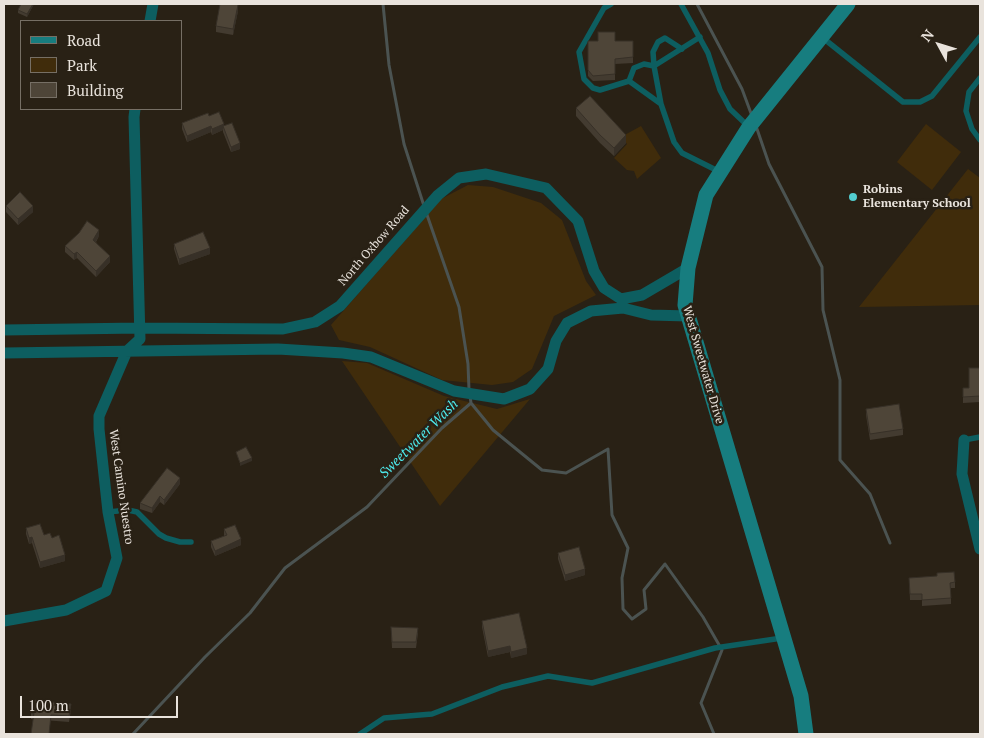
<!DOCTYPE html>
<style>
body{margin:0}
#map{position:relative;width:984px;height:738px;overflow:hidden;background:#292115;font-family:"PT Serif",serif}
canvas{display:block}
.frame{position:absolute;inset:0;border:5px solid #e9e3dc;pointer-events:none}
.legend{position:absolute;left:20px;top:20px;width:162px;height:90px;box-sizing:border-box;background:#292115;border:1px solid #766f65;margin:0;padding:6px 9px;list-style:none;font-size:15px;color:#e9e3dc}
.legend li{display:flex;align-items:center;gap:10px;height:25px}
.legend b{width:25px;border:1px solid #766f65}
.north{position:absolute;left:914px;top:20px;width:50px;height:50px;-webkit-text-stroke:4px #292115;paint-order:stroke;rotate:309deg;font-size:14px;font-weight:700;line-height:20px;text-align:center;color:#e9e3dc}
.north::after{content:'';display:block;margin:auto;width:18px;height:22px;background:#e9e3dc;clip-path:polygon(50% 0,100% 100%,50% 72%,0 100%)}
.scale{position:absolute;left:20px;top:696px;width:158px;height:22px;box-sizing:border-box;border:2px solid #e9e3dc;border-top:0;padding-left:6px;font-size:15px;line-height:18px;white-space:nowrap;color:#e9e3dc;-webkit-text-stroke:4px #292115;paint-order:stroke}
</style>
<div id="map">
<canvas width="984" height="738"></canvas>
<div class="frame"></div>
<ul class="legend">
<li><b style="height:6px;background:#177d7f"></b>Road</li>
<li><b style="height:14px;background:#402c0b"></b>Park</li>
<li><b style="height:14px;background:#4e4538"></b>Building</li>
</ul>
<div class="north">N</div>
<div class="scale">100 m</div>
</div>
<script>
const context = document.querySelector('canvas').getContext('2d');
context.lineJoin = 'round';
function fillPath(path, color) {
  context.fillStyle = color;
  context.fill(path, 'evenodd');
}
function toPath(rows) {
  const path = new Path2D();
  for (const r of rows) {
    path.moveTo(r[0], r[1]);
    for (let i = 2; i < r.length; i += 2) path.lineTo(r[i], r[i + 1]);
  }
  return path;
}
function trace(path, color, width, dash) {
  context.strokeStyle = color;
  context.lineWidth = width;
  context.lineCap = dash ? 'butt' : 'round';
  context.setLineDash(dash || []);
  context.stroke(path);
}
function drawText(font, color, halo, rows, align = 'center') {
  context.font = font + ' "PT Serif",serif';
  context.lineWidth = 5;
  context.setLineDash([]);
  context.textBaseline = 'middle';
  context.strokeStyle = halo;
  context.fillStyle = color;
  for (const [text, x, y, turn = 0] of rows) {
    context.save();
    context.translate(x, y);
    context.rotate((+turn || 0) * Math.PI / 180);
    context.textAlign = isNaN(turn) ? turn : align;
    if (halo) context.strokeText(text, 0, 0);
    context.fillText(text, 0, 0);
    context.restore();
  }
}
fillPath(toPath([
 [926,124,961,152,932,190,897,162],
 [641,126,661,158,637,179,634,171,627,170,614,158,627,144,621,137],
 [968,169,980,178,980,305,859,307],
 [468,185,493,187,541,203,562,220,586,281,596,295,554,316,532,369,513,382,492,385,442,380,370,347,339,340,331,325,441,199],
 [342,361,367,363,444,396,497,409,530,399,440,506]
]), '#402c0b');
trace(toPath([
 [383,4,389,65,404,144,424,206],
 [697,4,742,89,752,116],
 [756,126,769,164,822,267,823,310,840,380,840,460,870,494,890,543],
 [426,212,459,307,468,364,469,390],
 [471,403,493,430,542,470,566,473,608,449,612,515,628,548,622,578,623,609,632,619,646,609,644,590,665,564,703,617,722,650,701,703,714,734],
 [133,734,205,657,250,613,285,568,367,507,442,428,471,403,470,396]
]), '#4b5351', 3);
trace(toPath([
 [611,4,604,8,579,52,584,79,593,88,600,90,629,81],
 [681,4,708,53,720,90,730,109,749,127],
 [700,37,654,66,644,64,634,68,629,81,661,104,674,142,682,153,720,172],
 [823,38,903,102,920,102,932,96,980,37],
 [980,78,969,92,966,111,972,129,980,140],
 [661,104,654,66,653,52,658,42,665,38,682,49],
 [964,440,980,437],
 [108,512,128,510,137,512,159,534,166,538,180,542,191,542],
 [360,734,384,718,432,714,502,687,548,676,592,683,715,648,782,638]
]), '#0d5e60', 5.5);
trace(toPath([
 [150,21,153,4],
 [4,330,139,328,283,329,315,322,340,306,438,195,459,178,486,174,546,188,578,221,594,271,604,288,621,299,642,295,688,268],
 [4,353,278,349,343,353,371,357,454,391,504,399,530,389,548,369,556,341,567,323,591,311,623,308,651,315,688,316],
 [964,440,962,474,980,549],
 [4,621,66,610,106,591,117,558,108,512,99,429,99,416,127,351,140,339,134,117,135,109]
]), '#0d5e60', 11);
trace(toPath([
 [806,734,801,696,685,305,688,268,706,195,749,127,848,4]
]), '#177d7f', 15);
fillPath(toPath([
 [34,4,27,17,18,13,18,10],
 [238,11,233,35,216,32,216,26],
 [588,41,633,41,633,63,615,64,615,80,593,81,588,76],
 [576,108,626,143,614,156,600,143,576,116],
 [209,116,224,126,240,149,231,152,223,132,223,130,212,135,211,132,187,142,182,129,182,123],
 [6,206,33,212,18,225,6,212],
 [99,236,96,242,110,262,96,277,77,258,74,260,65,252,65,246],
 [174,244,210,254,179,265,174,249],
 [980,368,980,402,963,403,963,388,969,388],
 [866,409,903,429,903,435,870,440,866,415],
 [180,484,164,505,160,502,152,513,140,509,140,503],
 [26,528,44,535,52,538,65,561,40,568,32,543,29,544,26,534],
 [224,529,241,545,215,556,211,547,211,541,224,536],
 [558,553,585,575,565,581,558,559],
 [909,578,955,582,955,588,951,588,951,604,922,606,922,600,910,600],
 [482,621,527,654,511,658,510,652,488,657,482,627],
 [391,627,418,633,416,648,392,648],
 [71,710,69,722,31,719,31,713]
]), '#433b30');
fillPath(toPath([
 [33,4,34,4,27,17,27,14],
 [238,5,238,11,233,35,233,29],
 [224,124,224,129,223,126,223,130,212,135,212,129],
 [211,126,211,132,187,142,187,136],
 [626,135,626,143,614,156,614,148],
 [240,143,240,149,231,152,231,147],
 [33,206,33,212,18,225,18,219],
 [99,230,99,236,93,246,93,240],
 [210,248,210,254,179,265,179,259],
 [77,252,77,258,74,260,74,254],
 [110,256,110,262,96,277,96,271],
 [252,458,252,461,240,466,240,463],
 [180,478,180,484,164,505,164,500],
 [160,496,160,502,152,513,152,508],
 [32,537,32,543,29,544,29,538],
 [241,539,241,545,215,556,215,551],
 [65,555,65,561,40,568,40,562],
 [585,569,585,575,565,581,565,575],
 [510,646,510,652,488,657,488,651],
 [527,648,527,654,511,658,511,652]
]), '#373027');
const building = toPath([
 [21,4,33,4,27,14,18,10,21,4],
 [220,4,235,4,238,5,233,29,216,26,220,4],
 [598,32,615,32,615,41,633,41,633,57,615,59,615,74,593,76,588,70,588,41,598,41,598,32],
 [590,96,626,135,614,148,600,135,576,108,590,96],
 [219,112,224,124,212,129,211,126,187,136,182,123,208,113,209,116,219,112],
 [232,123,240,143,231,147,223,126,232,123],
 [20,192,33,206,18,219,6,206,20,192],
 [87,221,99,230,93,240,110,256,96,271,77,252,74,254,65,246,79,233,87,221],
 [203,232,210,248,179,259,174,244,203,232],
 [969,368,980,368,980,396,963,397,963,388,969,388,969,368],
 [899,404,903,429,870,434,866,409,899,404],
 [246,447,252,458,240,463,236,452,246,447],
 [167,468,180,478,164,500,160,496,152,508,140,503,167,468],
 [40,524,44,535,50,533,52,538,59,535,65,555,40,562,32,537,29,538,26,528,40,524],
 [235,525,241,539,215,551,211,541,227,535,224,529,235,525],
 [579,547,585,569,565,575,558,553,579,547],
 [954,572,955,582,950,583,951,598,922,600,922,594,910,594,909,578,937,576,937,573,954,572],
 [519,613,527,648,511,652,510,646,488,651,482,621,519,613],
 [391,627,418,628,416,642,392,642,391,627],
 [33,700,71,704,69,716,51,715,49,734,31,734,34,713,31,713,33,700]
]);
fillPath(building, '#4e4538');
trace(building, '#373027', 1);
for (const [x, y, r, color] of [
 [853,197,5,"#52cdcf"]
]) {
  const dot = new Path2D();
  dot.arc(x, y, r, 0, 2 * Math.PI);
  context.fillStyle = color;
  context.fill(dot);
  trace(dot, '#292115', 2);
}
drawText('bold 12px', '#e9e3dc', '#292115', [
 ["Robins",863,190],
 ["Elementary School",863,204]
], 'left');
drawText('12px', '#e9e3dc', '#292115', [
 ["North Oxbow Road",374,246,-49],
 ["West Sweetwater Drive",703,365,74],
 ["West Camino Nuestro",121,487,82]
]);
drawText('italic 14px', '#4eebee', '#292115', [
 ["Sweetwater Wash",419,439,-45]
]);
</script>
